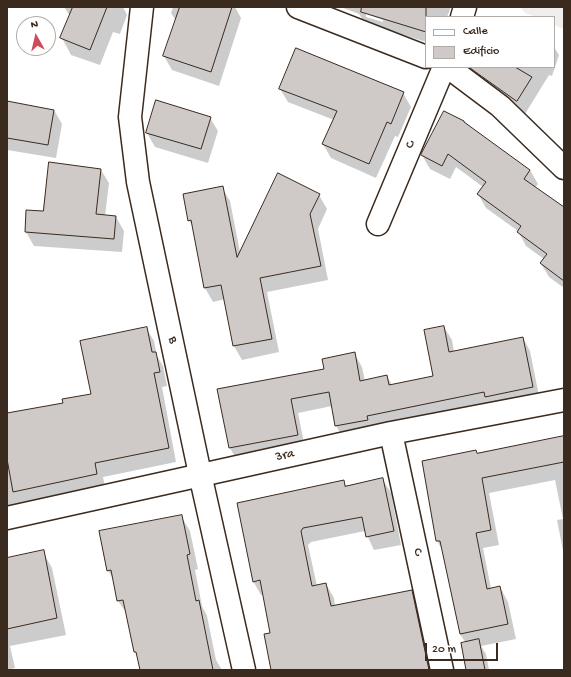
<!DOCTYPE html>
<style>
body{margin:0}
#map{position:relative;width:571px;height:677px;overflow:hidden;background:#fff;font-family:"Gochi Hand",sans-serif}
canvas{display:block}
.frame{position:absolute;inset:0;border:8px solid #3b2a1e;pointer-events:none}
.legend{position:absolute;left:425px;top:16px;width:130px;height:52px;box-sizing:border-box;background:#fff;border:1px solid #b1aaa5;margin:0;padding:5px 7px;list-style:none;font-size:12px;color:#3b2a1e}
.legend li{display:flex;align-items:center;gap:8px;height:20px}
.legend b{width:20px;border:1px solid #b1aaa5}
.north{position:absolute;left:16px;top:16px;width:40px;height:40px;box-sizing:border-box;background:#fff;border:1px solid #b1aaa5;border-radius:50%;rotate:352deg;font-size:11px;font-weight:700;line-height:16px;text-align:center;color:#3b2a1e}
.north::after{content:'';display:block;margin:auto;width:14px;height:18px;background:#d1495b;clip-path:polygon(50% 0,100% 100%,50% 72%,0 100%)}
.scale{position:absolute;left:425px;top:643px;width:73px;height:18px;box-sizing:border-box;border:2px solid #3b2a1e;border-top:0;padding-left:5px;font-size:12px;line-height:14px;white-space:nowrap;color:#3b2a1e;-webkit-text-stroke:3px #fff;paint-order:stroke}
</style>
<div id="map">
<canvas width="571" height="677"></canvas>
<div class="frame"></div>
<ul class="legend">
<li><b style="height:5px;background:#fff"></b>Calle</li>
<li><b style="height:11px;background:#cfcac7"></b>Edificio</li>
</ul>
<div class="north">N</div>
<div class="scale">20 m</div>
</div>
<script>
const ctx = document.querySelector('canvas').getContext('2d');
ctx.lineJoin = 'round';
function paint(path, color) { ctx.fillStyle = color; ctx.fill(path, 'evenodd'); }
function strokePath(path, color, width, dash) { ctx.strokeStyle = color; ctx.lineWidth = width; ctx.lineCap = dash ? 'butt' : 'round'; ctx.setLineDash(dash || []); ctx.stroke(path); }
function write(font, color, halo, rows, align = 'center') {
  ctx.font = font + ' "Gochi Hand",sans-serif'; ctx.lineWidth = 3; ctx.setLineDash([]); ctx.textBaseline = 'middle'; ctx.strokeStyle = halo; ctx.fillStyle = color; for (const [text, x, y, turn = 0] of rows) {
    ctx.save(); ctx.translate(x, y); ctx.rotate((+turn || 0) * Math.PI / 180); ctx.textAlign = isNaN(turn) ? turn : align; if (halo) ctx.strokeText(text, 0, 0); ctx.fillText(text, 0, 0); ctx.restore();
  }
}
const built = new Path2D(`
 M520,7H564V29L554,25V17H536L525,13Z`);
const shadow = new Path2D(`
 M64,7H123L127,15L120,34L113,32L100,65L71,55L62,38L70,16Z
 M173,7H235L241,18L219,86L172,70L164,56L176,21L171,13Z
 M341,7H451L447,17H426V42L386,29L385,32L366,25L359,14ZM366,14L383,20V22L366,17Z
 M554,47L559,55L552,76L549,75L525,114L490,90L482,76L487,67H554Z
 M280,89L403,93L411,107L398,137L395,136L376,178L331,158L323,144L334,120L288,102Z
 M7,102L54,110L62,124L56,158L7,150Z
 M210,118L218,131L208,163L155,147L147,133Z
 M465,125L530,170L538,184L535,188L564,209V288L549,277L541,264L544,259L526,246L518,231L486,208L478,194L483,187L456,167L450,179L430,169L422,155Z
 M101,170L109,183L105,216L116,217L124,231L122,252L34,246L26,232L27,211L44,212Z
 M222,188L230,201L240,252L319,195L327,209L318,229L328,280L267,292L279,352L242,360L234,346L225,299L213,302L205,288L194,229L189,220Z
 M444,327L452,340L454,352L523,338L530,351L540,401L344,439L336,426L332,406L298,413L305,448L238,462L230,448L218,390L325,369L354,353L362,367L365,381L387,376L392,385L434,377Z
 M146,328L154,341L157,356L163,366L167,386L162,387L176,462L103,477L105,487L7,508V414L64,403L92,394Z
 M564,437V556L557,520L563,519L555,480L489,493L499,545L483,548L491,589L500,587L508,602L516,639L481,646L486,654L489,670H467L466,643L460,634L443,551L437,541L477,454Z
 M383,480L391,493L401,545L374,550L365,531L311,542L308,545L317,586L326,584L334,598L335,606L411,591L419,605L433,670H276L264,594L261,595L253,581L343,481L346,486Z
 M181,516L190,531L198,569L195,570L202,606L207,616L216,660L222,670H140L128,615L118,601L115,583L108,570Z
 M43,552L52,568L66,635L10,646L15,668L7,670V559Z`);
const building = new Path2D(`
 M73,7H107L90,50L60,38Z
 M180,7H232L211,72L163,56Z
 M362,7H426V32L361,12Z
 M296,48L404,92L391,124L387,122L369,164L322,144L337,111L279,89Z
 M469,67H515L532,77L517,101Z
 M156,100L211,117L201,149L146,133Z
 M7,101L54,110L48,145L7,138Z
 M444,111L464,121V122L530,170L524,179L564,207V281L540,263L547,254L517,232L521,226L477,194L486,182L448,154L442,166L421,155Z
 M49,162L101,169L96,214L116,216L114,239L25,232L26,210L43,211Z
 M278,173L320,194L310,214L321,266L260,278L272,339L233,346L221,285L204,288L191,220L188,221L183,194L223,186L237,257Z
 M444,326L449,352L523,337L533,387L485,397L484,392L367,416L368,420L335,426L329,392L291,399L298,435L229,448L217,389L324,369L322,359L355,352L360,381L387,375L389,385L433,376L424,330Z
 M147,327L152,352H156L160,372L154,373L169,448L95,463L97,474L13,492L7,459V413L63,403L62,399L91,394L80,341Z
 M564,436V462L482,478L491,530L476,533L487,589L500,586L508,624L460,634L440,541H436L422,461L476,450L477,453Z
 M383,478L394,531L366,537L362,517L303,528L301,531L312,586L326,583L331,606L412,590L429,670H271L264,634L270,633L260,580L253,582L237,503L344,480L345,486Z
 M182,515L190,554L187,555L196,601L199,600L213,670H140L136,652H134L123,600L117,601L111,570L107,571L99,531Z
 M44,550L57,618L7,629V558Z
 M479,639L485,670H466L461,643Z`);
const minor = new Path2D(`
 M298,7L426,57
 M462,17L465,7
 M448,67L500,106L564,168
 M378,224L444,67
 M391,433L442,670
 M7,518L391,433L564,400`);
const tertiary = new Path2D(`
 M142,7L130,117L138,182L200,474L244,670`);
const streetNames = [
 ["C",411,145,-67],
 ["B",172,340,78],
 ["3ra",285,456,-12],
 ["C",417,552,78]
];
paint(built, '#f1efee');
paint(shadow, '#0003');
paint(building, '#cfcac7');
strokePath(building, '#3b2a1e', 1);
strokePath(minor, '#3b2a1e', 25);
strokePath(tertiary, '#3b2a1e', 25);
strokePath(minor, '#fff', 22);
strokePath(tertiary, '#fff', 22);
write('13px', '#3b2a1e', '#fff', streetNames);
</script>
